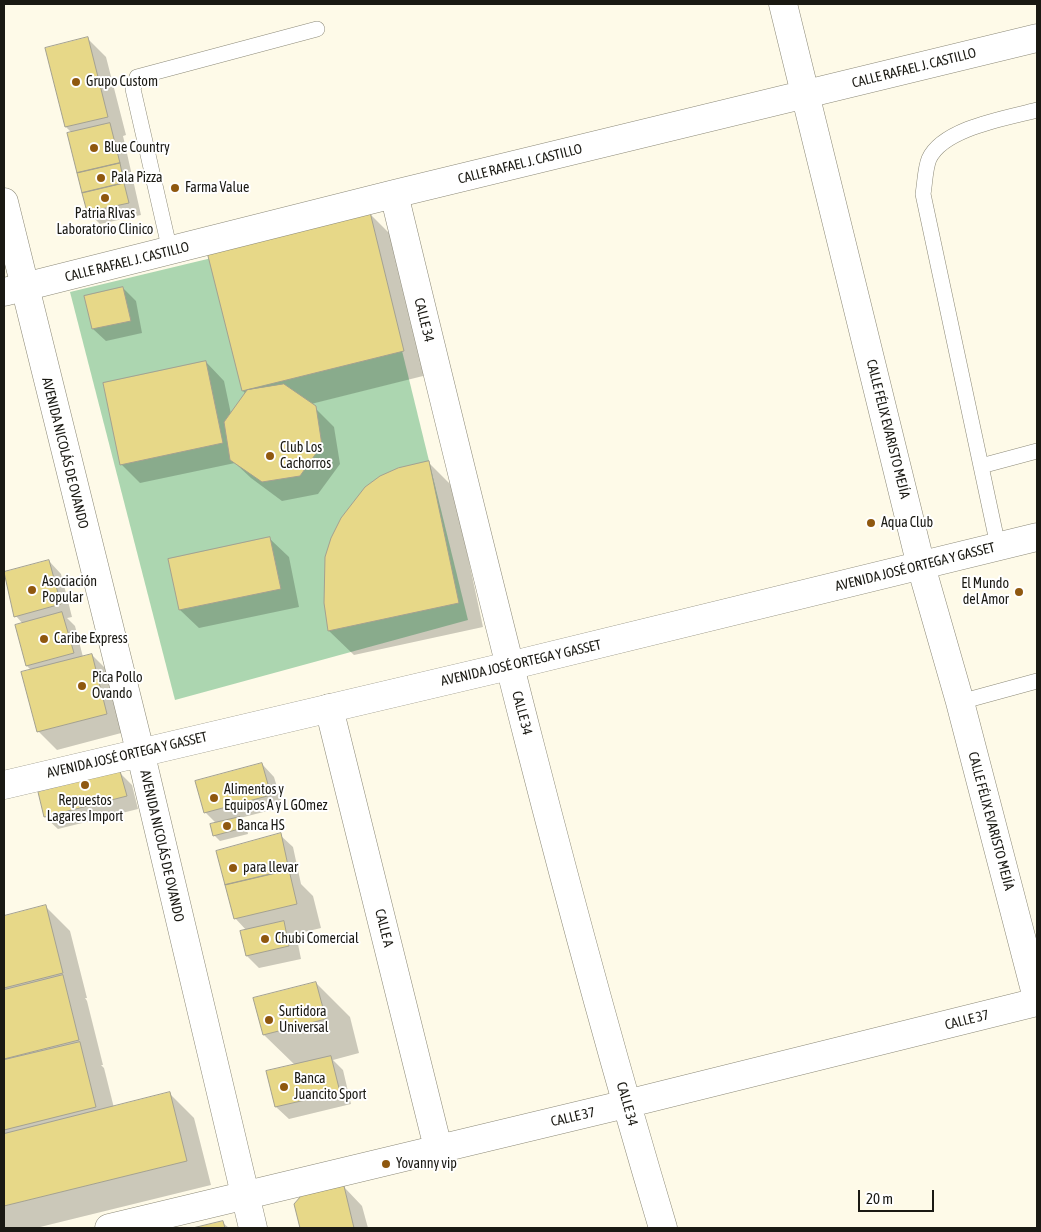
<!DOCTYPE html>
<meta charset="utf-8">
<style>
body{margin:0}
#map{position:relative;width:1041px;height:1232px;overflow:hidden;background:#fefae8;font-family:"Asap Condensed",sans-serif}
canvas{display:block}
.frame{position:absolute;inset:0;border:5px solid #1a1913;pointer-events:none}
.scale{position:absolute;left:858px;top:1190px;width:76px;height:22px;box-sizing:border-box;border:2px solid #1a1913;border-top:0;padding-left:6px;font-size:15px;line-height:18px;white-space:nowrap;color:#1a1913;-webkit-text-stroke:4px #fff;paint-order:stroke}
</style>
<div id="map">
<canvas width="1041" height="1232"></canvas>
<div class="frame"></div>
<div class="scale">20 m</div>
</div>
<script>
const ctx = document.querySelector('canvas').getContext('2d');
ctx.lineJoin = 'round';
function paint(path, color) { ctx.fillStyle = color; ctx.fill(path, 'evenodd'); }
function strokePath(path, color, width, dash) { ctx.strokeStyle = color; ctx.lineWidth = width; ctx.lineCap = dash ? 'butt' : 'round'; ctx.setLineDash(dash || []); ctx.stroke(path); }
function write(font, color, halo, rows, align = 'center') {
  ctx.font = font + ' "Asap Condensed",sans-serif'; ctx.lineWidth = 4; ctx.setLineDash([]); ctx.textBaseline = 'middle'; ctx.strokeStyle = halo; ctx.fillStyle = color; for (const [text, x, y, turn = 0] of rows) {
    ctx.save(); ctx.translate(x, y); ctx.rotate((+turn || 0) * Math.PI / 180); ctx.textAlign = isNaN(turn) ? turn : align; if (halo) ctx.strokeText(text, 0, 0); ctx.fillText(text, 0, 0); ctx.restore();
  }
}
const green = new Path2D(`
 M370,220L468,620L175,700L70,292Z`);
const shadow = new Path2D(`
 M88,39L106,57L126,135L123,136L141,215L100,224L88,212L72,133L66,127L46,49Z
 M369,213L394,238L427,375L311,404L334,427L340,464L318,494L282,501L251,478L235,463L140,483L121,464L206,362L224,381L231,414L246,394L243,391Z
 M123,288L136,301L142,333L106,341L93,329Z
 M428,462L453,487L483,627L354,655L329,631Z
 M270,539L289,557L299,607L199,628L180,610Z
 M49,561L61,574L72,617L67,618L75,626L83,657L92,655L111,674L125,732L57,750L38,731L32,671L27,666L16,626L23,624L16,616Z
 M262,764L274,777L283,807L240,818L246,824L248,834L220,841L214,835L217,824L205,812Z
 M120,773L132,785L138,809L58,829L45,817Z
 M280,835L293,847L301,884L313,896L321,928L296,934L301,959L259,968L247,956V931L235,918Z
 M46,907L70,931L87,998H85L87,1001L103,1065H101L104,1068L114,1108L170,1094L194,1118L211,1185L36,1228H4V917Z
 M316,983L350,1017L359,1053L333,1060L343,1070L351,1104L289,1119L276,1107L295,1065L264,1035Z
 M344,1187L362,1206L368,1228H301L296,1204Z
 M223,1223L229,1228H199Z`);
const building = new Path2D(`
 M88,37L108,117L65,127L45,48Z
 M110,123L120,163L77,173L67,133Z
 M120,163L124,183L82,193L77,173Z
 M124,183L129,203L87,212L82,193Z
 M370,212L404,351L242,391L207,252Z
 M123,287L131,321L92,329L84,296Z
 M206,361L223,443L120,465L103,383Z
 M284,384L316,406L322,445L300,476L262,482L230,460L224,422L247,390Z
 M429,461L459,603L328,631L324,603L325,557L331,538L341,518L365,487L380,476L398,468Z
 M270,537L281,589L179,610L168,559Z
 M49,560L61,604L14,617L4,572Z
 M62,612L74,653L26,666L15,625Z
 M92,654L107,714L37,732L21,672Z
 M262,763L271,795L204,813L195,781Z
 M120,771L127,796L44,817L38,792Z
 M240,817L243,828L213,836L210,824Z
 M281,833L289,870L225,885L216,851Z
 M289,870L297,904L234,919L225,885Z
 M46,905L63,973L4,988V916Z
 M284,921L289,946L246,956L240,931Z
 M63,975L79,1040L4,1059V990Z
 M316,982L326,1019L263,1035L253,998Z
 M80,1042L96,1107L4,1130V1060Z
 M331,1056L340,1092L275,1107L266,1071Z
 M170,1092L187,1161L4,1206V1134Z
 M344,1186L354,1228H300L294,1204L301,1196Z
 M223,1221L225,1228H193Z`);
const lane = new Path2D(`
 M170,251L133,89L137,77L317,29
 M981,466L1037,451
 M998,546L923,194C925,183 925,169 929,159C943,128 1007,118 1037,110
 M960,702L1037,681`);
const street = new Path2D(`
 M783,4L921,566L960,702L1037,998
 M394,194C478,540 561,887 663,1228
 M4,292L394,194L1037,38
 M329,708L438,1148
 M109,1228L626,1104L1037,1002`);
const secondary = new Path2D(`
 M4,202L140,751L253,1228
 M4,785L509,666L1037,537`);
const markers = [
 [76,82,5,"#8f580f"],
 [94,148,5,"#8f580f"],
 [101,178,5,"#8f580f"],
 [175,188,5,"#8f580f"],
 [105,198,5,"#8f580f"],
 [270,456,5,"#8f580f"],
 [871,523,5,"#8f580f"],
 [32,590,5,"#8f580f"],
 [1019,592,5,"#8f580f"],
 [44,639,5,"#8f580f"],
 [82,686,5,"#8f580f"],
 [85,785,5,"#8f580f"],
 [214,798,5,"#8f580f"],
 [227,826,5,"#8f580f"],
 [233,868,5,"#8f580f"],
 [265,939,5,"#8f580f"],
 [269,1020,5,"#8f580f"],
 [284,1087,5,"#8f580f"],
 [386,1164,5,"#8f580f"]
];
const streetNames = [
 ["CALLE RAFAEL J. CASTILLO",914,68,-14],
 ["CALLE RAFAEL J. CASTILLO",520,164,-14],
 ["CALLE RAFAEL J. CASTILLO",127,262,-14],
 ["CALLE 34",424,320,76],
 ["CALLE FÉLIX EVARISTO MEJÍA",888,429,76],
 ["AVENIDA NICOLÁS DE OVANDO",65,453,76],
 ["AVENIDA JOSÉ ORTEGA Y GASSET",915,567,-14],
 ["AVENIDA JOSÉ ORTEGA Y GASSET",521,663,-13],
 ["CALLE 34",522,713,75],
 ["AVENIDA JOSÉ ORTEGA Y GASSET",127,755,-13],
 ["CALLE FÉLIX EVARISTO MEJÍA",991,821,75],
 ["AVENIDA NICOLÁS DE OVANDO",162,846,77],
 ["CALLE A",384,928,76],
 ["CALLE 37",967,1020,-14],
 ["CALLE 34",627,1104,74],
 ["CALLE 37",573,1117,-13]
];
const poiNames = [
 ["Grupo Custom",86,82],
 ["Blue Country",104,148],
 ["Pala Pizza",111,178],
 ["Farma Value",185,188],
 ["Patria RIvas",105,214,"center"],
 ["Laboratorio Clinico",105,230,"center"],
 ["Club Los",280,448],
 ["Cachorros",280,464],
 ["Aqua Club",881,523],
 ["Asociación",42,582],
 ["Popular",42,598],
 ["El Mundo",1009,584,"right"],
 ["del Amor",1009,600,"right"],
 ["Caribe Express",54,639],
 ["Pica Pollo",92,678],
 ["Ovando",92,694],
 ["Alimentos y",224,790],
 ["Equipos A y L GOmez",224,806],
 ["Repuestos",85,801,"center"],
 ["Lagares Import",85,817,"center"],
 ["Banca HS",237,826],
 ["para llevar",243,868],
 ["Chubi Comercial",275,939],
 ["Surtidora",279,1012],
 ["Universal",279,1028],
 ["Banca",294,1079],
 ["Juancito Sport",294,1095],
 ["Yovanny vip",396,1164]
];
paint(green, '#acd6b0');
paint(shadow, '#0003');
paint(building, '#e7d888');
strokePath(building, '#a4a190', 1);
strokePath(lane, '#8d8a79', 16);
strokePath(street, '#8d8a79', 29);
strokePath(secondary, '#8d8a79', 29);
strokePath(lane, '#fff', 15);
strokePath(street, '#fff', 28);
strokePath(secondary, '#fff', 28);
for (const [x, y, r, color] of markers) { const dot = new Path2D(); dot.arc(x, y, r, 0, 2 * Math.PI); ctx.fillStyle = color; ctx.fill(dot); strokePath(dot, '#fff', 2); }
write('14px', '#1a1913', '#fff', streetNames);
write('14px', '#1a1913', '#fff', poiNames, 'left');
</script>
